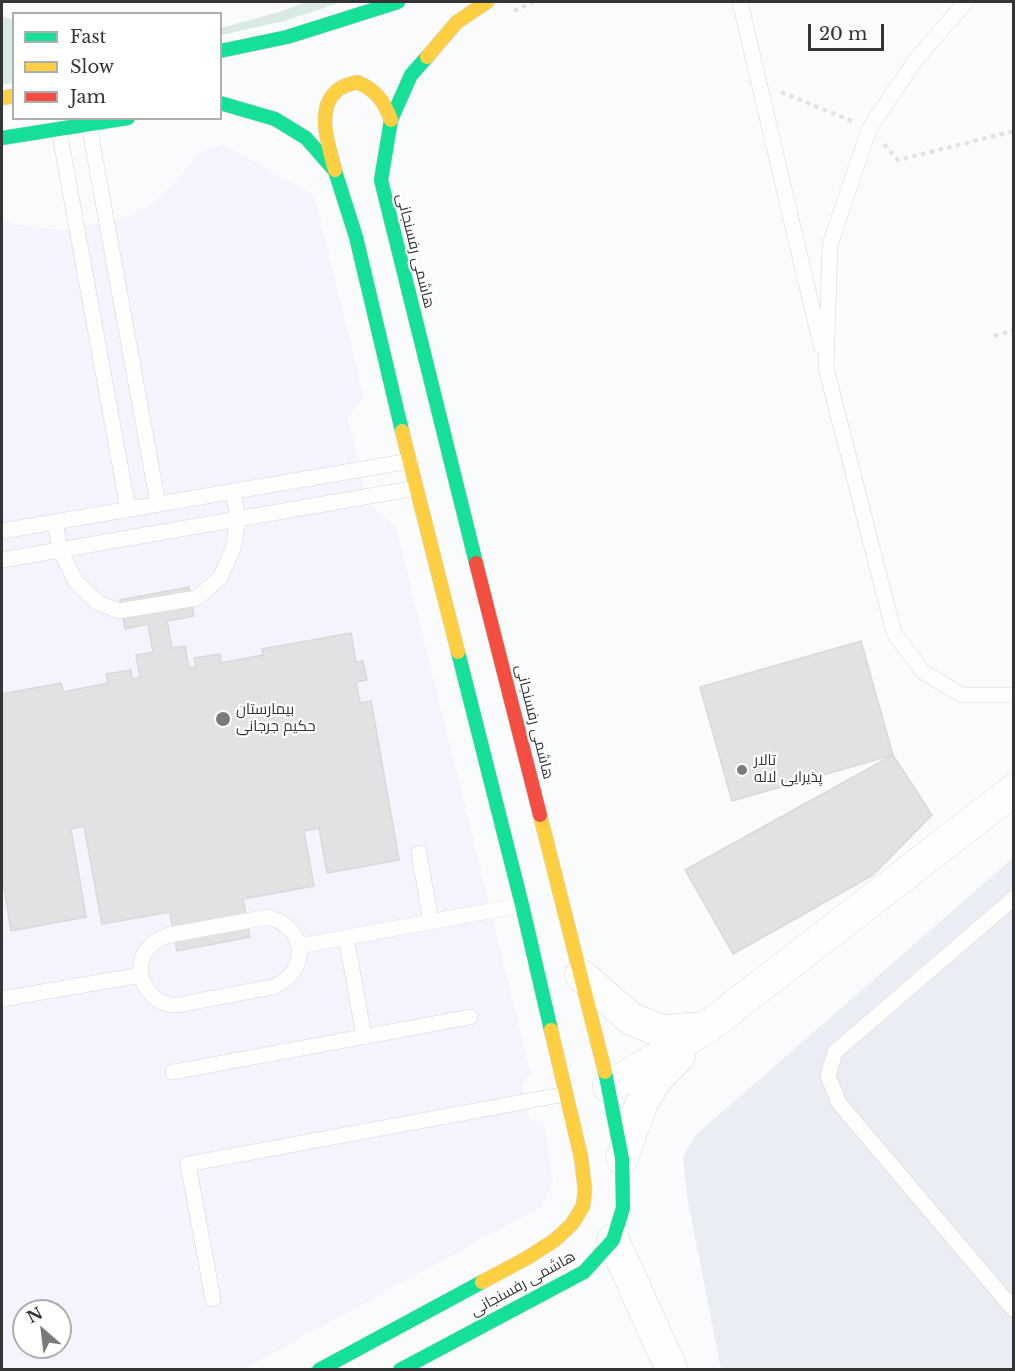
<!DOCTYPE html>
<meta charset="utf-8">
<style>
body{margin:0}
#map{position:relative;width:1015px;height:1371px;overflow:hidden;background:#f9fbfd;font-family:"Libre Baskerville",serif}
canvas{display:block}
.frame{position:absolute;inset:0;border:3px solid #343436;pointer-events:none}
.legend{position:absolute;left:12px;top:12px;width:210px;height:108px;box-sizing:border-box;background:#fff;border:2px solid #aeaeaf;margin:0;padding:8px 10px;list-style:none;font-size:18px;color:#343436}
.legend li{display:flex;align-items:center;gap:12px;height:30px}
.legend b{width:30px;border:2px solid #aeaeaf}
.north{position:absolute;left:12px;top:1299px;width:60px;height:60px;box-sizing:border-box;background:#fff;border:2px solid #aeaeaf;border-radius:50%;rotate:332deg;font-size:16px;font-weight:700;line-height:24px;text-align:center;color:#343436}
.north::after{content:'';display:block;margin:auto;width:21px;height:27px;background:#797a7c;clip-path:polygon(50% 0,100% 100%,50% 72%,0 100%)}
.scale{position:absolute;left:808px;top:24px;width:76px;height:27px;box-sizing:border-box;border:3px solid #343436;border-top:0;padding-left:8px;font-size:18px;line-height:21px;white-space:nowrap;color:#343436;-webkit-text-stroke:4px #fff;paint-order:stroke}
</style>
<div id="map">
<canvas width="1015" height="1371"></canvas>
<div class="frame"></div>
<ul class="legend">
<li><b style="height:8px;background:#16e098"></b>Fast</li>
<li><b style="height:8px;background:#ffcf43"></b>Slow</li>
<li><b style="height:8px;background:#f24e42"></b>Jam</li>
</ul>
<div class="north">N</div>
<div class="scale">20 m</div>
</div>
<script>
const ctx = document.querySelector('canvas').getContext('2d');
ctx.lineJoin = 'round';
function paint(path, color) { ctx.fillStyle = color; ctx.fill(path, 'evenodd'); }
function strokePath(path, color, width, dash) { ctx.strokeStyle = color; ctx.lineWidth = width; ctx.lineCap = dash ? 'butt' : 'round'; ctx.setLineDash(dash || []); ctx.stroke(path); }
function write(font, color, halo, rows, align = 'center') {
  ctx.font = font + ' "Libre Baskerville",Cairo,serif'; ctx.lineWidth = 4.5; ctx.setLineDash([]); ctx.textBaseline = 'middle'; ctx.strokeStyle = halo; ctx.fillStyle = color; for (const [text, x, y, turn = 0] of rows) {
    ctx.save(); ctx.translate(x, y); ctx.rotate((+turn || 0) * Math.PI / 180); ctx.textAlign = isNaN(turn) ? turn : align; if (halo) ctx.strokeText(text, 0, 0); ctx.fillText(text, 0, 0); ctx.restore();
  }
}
const built = new Path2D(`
 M1013,858V1369H721L687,1196L683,1156L697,1134Z`);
const medical = new Path2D(`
 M223,145L314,195L364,397L348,417L367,503L396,527L531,1074L522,1084L529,1118L544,1125L553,1181L542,1206L243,1369H2V219L14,224L61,230L121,219L155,203L177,180L201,151ZM24,1311H60V1347H24Z`);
const green = new Path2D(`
 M306,2H342L284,21L221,35V28L279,12Z
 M2,16L14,20L13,83L2,85Z`);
const building = new Path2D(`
 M189,587L194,616L167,621L172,648L185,646L189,668L196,667L194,658L220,654L221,663L263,655L262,649L351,633L356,662L363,661L367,680L356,682L360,703L371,701L399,860L327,873L319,828L304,831L314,886L243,899L250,937L177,951L170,912L102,924L84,826L71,829L86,917L11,931L2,875V694L61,683L63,692L108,683L106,674L131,670L132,679L140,677L136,655L153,652L148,624L125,629L120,600Z
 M861,641L893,755L732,801L700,687Z
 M893,755L932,815L873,875L733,954L685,870Z`);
const path = new Path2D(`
 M514,11L533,2
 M781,92L852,121
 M884,144L898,160L1014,131
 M994,336L1014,330`);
const lane = new Path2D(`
 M740,2L821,346
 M966,2L917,58L869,129L830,245L826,368L894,633L923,672L962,695H1014
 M89,125L158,504
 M59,130L128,509
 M55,522L60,550L76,582L98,603L119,611L197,598L220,578L233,549L238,519L233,491
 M2,531L410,461
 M2,560L416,488
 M419,853L431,922
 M1014,898L835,1052L828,1076L839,1103L1014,1310
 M268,917C308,928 310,971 273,987C249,991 226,996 203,1000C193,1002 181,1006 171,1005C152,1002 138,983 141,964C143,949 155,940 169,935Z
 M346,937L364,1036
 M299,946L522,905
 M2,999L141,975
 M173,1072L470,1017
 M213,1299L188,1164L566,1094`);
const street = new Path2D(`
 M581,975L631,1019L662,1031L702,1028
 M609,1087L706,1028L1014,790
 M622,1158L641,1105L654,1082L679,1056
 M613,1240L672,1370`);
const fast = new Path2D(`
 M220,51L287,37L398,2
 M427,57L411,75L391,120L381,180L476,563
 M220,103L275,119L306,138L335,171L356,237L402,431
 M2,138L128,118
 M458,652L522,905L551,1030
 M319,1370L482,1282
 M400,1370L584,1272L613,1240L623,1208L622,1158L605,1072`);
const slow = new Path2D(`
 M427,57L457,22L487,2
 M2,98L14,96
 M335,170C329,147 314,107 339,89C344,85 351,84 357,82C376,90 384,101 391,120
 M402,431L458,652
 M540,815L605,1072
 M482,1282L527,1258L555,1240L572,1224L583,1206L585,1190L581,1157L551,1030`);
const jam = new Path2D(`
 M476,563L540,815`);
const markers = [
 [223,719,8,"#797a7c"],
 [742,770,6,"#797a7c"]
];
const streetNames = [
 ["هاشمی رفسنجانی",415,251,76],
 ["هاشمی رفسنجانی",534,722,76],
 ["هاشمی رفسنجانی",523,1284,-29]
];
const poiNames = [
 ["بیمارستان",236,710],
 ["حکیم جرجانی",236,727],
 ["تالار",754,761],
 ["پذیرایی لاله",754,778]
];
paint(built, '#eaedf4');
paint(medical, '#f5f3fe');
paint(green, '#d8eae1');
paint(building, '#e1e2e4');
strokePath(building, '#d9d9db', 1.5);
strokePath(lane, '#d4d6d7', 16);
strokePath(street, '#d4d6d7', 33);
strokePath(fast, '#d4d6d7', 15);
strokePath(slow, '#d4d6d7', 15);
strokePath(jam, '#d4d6d7', 15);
strokePath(path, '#e2e2e3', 4, [4.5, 4.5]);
strokePath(lane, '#fefeff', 15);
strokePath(street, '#fefeff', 32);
strokePath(fast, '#16e098', 14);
strokePath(slow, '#ffcf43', 14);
strokePath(jam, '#f24e42', 14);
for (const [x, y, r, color] of markers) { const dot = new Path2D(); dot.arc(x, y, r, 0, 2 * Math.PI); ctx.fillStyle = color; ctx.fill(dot); strokePath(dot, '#fff', 2); }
write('15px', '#343436', '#fff', streetNames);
write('15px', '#343436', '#fff', poiNames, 'left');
</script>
